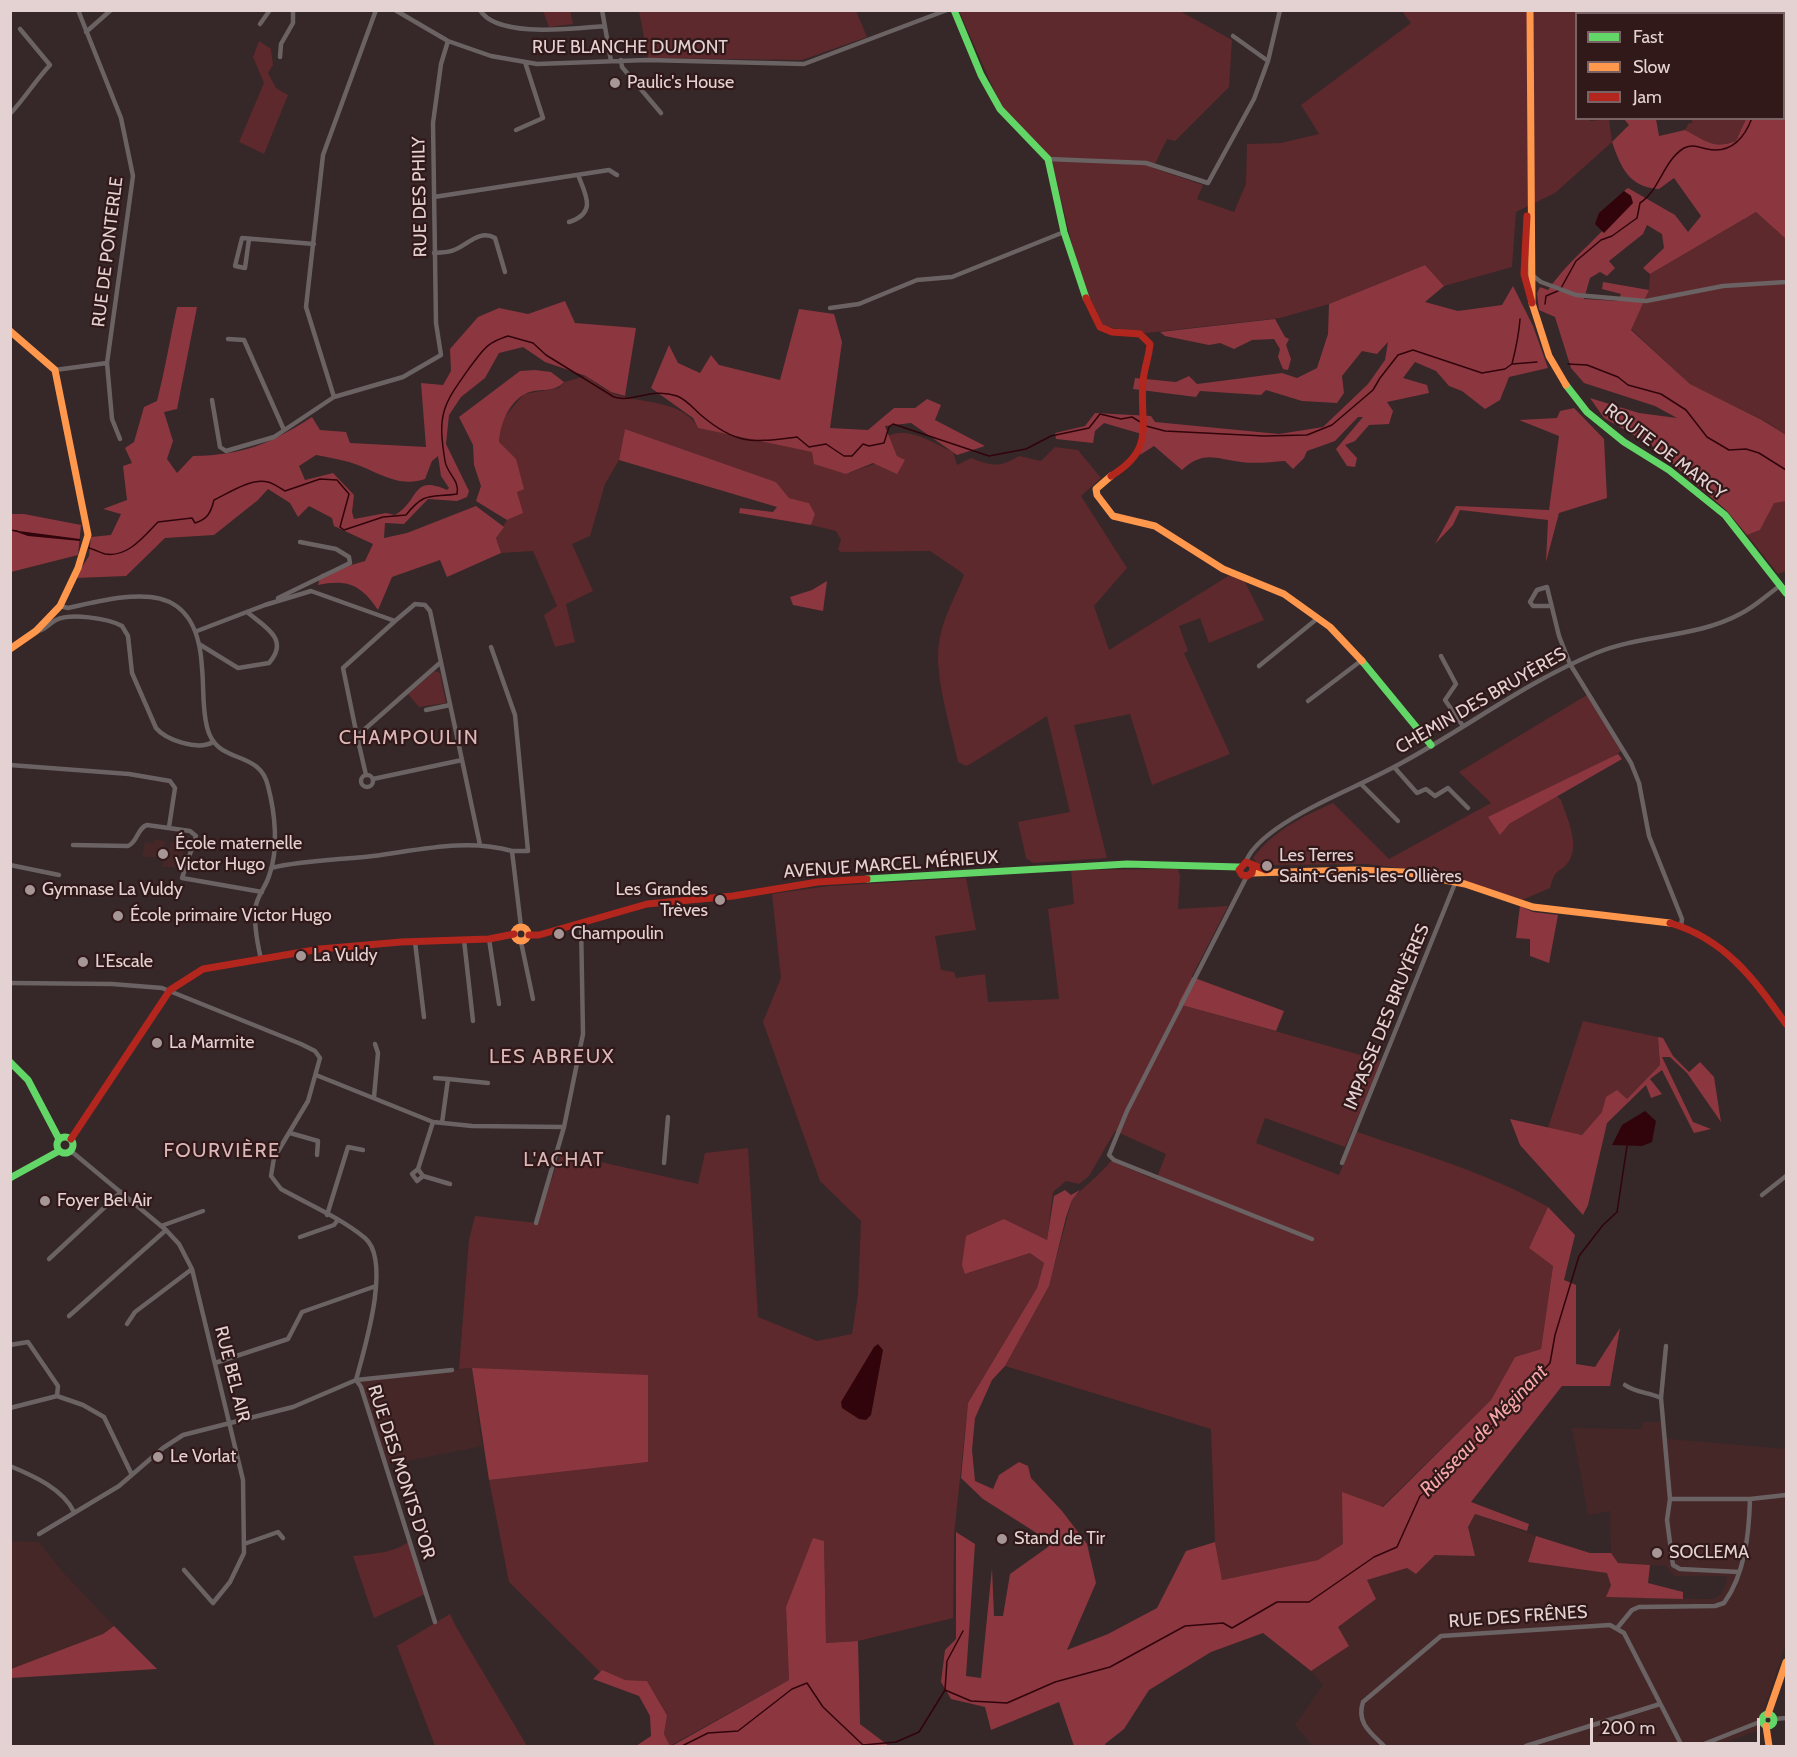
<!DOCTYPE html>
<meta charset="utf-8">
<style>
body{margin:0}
#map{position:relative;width:1797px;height:1757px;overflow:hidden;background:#362728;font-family:Cabin,sans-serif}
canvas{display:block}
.frame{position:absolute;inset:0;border:12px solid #e4d2d2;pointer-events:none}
.legend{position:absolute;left:1575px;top:12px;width:210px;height:108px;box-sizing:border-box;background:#311819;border:2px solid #796263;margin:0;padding:8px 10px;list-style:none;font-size:18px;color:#e4d2d2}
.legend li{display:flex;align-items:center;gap:12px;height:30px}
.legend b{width:30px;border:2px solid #796263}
.scale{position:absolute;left:1590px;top:1718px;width:170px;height:27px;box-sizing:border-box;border:3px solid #e4d2d2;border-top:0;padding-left:8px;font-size:18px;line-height:21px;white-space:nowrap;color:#e4d2d2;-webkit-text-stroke:4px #311819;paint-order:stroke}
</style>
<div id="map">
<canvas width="1797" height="1757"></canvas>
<div class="frame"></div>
<ul class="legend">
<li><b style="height:8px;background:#63d668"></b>Fast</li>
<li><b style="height:8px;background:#ff974d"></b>Slow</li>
<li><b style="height:8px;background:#b3261e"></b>Jam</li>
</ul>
<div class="scale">200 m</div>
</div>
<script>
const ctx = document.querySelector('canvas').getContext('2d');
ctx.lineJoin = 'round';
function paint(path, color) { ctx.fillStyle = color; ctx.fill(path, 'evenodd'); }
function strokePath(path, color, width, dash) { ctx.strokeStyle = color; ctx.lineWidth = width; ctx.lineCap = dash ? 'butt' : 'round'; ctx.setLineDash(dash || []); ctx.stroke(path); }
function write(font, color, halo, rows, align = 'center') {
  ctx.font = font + ' Cabin,sans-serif'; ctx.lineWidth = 4.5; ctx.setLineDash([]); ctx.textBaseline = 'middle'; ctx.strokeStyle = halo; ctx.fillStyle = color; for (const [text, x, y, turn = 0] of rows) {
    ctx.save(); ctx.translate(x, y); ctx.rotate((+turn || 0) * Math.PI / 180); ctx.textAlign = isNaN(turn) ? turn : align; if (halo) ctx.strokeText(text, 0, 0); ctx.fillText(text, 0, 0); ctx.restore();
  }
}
const built = new Path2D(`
 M154,839L165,841L164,852L168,853L170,842L175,843L176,839L186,841L179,867H162L164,857H142L145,842L153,843Z
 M472,1368L482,1446L386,1465L356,1380Z
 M1643,1422H1663L1665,1434L1669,1439L1786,1449V1643L1757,1731L1715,1746H1313L1295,1725L1323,1685L1311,1671L1349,1646L1338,1627L1376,1599L1367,1580L1407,1568L1416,1574L1435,1555H1474L1467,1527L1475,1514L1536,1536L1528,1562L1607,1573L1611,1585L1606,1597L1714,1599L1722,1593L1727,1581L1725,1576H1674L1666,1566L1618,1563L1611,1553L1610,1511L1588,1515L1572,1428L1642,1429Z
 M11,1541L39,1542L63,1572L114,1626L103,1634L11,1669Z`);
const green = new Path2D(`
 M543,11H570L573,24L549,27Z
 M639,11H856L867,37L802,60L648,58Z
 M959,11H1180L1232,40L1229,87L1175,141L1167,139L1153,168L1203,185L1197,199L1234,212L1246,184L1247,144L1281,143L1319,134L1301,105L1411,23L1402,11H1638V14H1576V118L1589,119L1590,121L1609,119L1612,142L1555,193L1516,212L1512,267L1444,286L1425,265L1329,304L1280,318L1146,333L1101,326L1082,286L1051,158L1001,106Z
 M1703,11H1786V25L1784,27V14L1702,13Z
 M259,41L271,49L273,65L268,73L276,88L288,95L264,154L239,142L264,83L253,57Z
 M1691,119H1746L1736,141C1713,150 1705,140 1685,130L1689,123H1693Z
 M1756,212L1786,239V435L1765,421L1690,384L1631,329L1649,290L1650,274Z
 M586,376C594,381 601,388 610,392C637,405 681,397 698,428L813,452L846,474L897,456L889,436C907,425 935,444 953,452L957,465L971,458C991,466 1000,468 1019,456L1041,461L1055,447L1078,450L1101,478L1081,496L1127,568L1094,606L1109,650L1230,575L1245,582L1264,620L1209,643L1200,618L1179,626L1188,651L1184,653L1230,754L1152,785L1130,714L1074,725L1107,858L1033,863L1026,858L1018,822L1070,812L1047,716L972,763L966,766L958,762C951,727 932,672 940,637C944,616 956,595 964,575L961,572L930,551L841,552L838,549L841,540L836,531L811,525L815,514L809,503L789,498L776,482L625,429L619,460L605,484L590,536L572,544L593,591L566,604L575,642L555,647L544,615L557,606L533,551L501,553L496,538L507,520L522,513L517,491L516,459L498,442L501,421L524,394L559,388L564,382Z
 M1786,501V571L1778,574L1747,535L1760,530L1774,502Z
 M435,671L440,673L446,703L419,707L408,694Z
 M1587,695L1623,750L1509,824L1557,796L1561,800C1567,818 1580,844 1569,861C1560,875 1556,865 1550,888L1522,900L1425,871L1367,864L1272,865L1257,863L1253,858C1274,830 1302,817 1333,803L1389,859L1491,803L1459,772Z
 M1178,869L1180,876L1178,909L1228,906L1178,1004L1382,1061L1345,1147L1265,1118L1256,1143L1339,1175L1357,1132C1422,1154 1488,1173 1548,1207L1529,1248L1553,1266L1541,1349L1515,1357L1491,1400L1344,1544L1318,1560L1222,1580L1215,1542L1211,1429L1005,1366L1048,1288L1072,1200C1084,1186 1099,1176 1111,1161L1156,1180L1166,1154L1115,1131L1089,1176L1079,1184L1066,1181L1053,1192L1047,1240L1004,1219L966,1274L1030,1253L1044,1263L1037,1288L968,1403L954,1535L953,1618L858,1641L826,1643L824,1541L786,1607L789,1680L670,1746L664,1734L667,1714L647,1681L625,1680L600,1672L509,1582L489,1480L648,1462L472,1368L459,1369L469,1240L475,1216L536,1223L561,1153L698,1184L705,1153L748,1148L758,1317L817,1341L852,1334L858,1294L861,1221L820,1181L763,1022L781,978L772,894L829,886L966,878L976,930L935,936L941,970L954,972L956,978L985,974L988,1002L1059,999L1048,909L1074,904L1071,870Z
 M1583,1021L1658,1037L1660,1065L1627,1099L1602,1112L1582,1135L1548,1128Z
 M410,1540L427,1597L423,1595L374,1618L353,1556C370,1554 398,1553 410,1540Z
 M450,1614L455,1625L527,1746H435L397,1646Z`);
const forest = new Path2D(`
 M1786,25V239L1756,212L1650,274L1643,268L1664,248L1662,234L1647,225L1643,234L1609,261L1615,268L1607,276L1600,272L1590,278L1584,299L1618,301L1621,294L1602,289L1603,282L1649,290L1631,330L1690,384L1762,420L1786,435V501L1774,503L1760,530L1747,535L1726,510L1651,445L1604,418L1590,398L1639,413L1677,418L1655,406L1584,383L1571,368L1555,317L1539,310L1537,293L1540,287L1548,290C1574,253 1606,234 1631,196L1624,191L1628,188L1675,215L1688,232L1701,216L1674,178L1659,189C1629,187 1621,168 1612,142L1629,125L1624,119H1656L1659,136L1685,130C1705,140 1713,150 1736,141L1746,119L1784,118V27Z
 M1425,265L1444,286L1425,302L1458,311L1502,305L1513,286L1533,326L1548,368L1509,377L1500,400L1485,409L1462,391L1449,386L1436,371L1415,362L1403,378L1427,385L1429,393L1387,402L1393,411L1389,424L1369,425L1355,441L1345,445L1357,458L1355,467L1347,466L1336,449L1363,417H1358L1335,441L1307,451L1304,458L1293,469L1285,461C1271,462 1255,464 1241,462C1215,459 1204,450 1182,470L1154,446L1140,455L1145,435L1104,423L1095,431L1093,443L1056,439L1055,433L1085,426L1095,413L1151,416L1155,422L1279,434L1323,427L1368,384L1385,360L1388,342L1377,354L1362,351L1342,376L1344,393L1337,403L1302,401L1266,390L1261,395L1200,391L1196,397L1133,389L1135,378L1176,382L1189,376L1197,384L1282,373L1297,378L1317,368L1328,334L1329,304Z
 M565,301L575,323L636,328L625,396L611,392L586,376L545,362L523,347L499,353L485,378L461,397L449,415L446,444L469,491L467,497L457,501L428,499L404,524L385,523L384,538L407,533L476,506L504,527L496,538L501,553L447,577L440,560L392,577L378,610C361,585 348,579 318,585L321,574L365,561L373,544L334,526L332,518L309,506L298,517L290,503L268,489L258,500L214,535L165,538L126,576L75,578L89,556L91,537L111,535L121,514L103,509L127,500L123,466L132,463L125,448L134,442L144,407L157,401C165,370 170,339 177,307H197L177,409L164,412L173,441L167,459L177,473L193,456C244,455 270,444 312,417L320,430L346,432L350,443L426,447L421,383L443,385L451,371L450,349L478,317L499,308L528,314ZM316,455C327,457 338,459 349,462C374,469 397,489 425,479L432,461L438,456L441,476L449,488L447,490C411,474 420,501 395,515L386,513L354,519L352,512L354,495L333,473L305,480L299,466Z
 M799,309L834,314L842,342L830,428L868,430L894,408H915L927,399L941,405L935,420L985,446L957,455L911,423L885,426L897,456L905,460L897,474L873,463L846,474L814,464L812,452L698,428L693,418L651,388L669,345L678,363L700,373L711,355L719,365L780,380Z
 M1275,319L1285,337L1289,339L1286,345L1291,359L1288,370L1283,369L1278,357L1280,349L1274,339L1252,340L1234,349L1220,343L1209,345L1165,336L1160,332Z
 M535,370L551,372L564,382C553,394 538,387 525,394C508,403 500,425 499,442L516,459L524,489L517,492L523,513L507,520L476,501L481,486L474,465L473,445L459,417L520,371Z
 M1574,408L1604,439L1607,498L1559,513L1546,562L1548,520L1460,510L1453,525L1435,544L1456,506L1549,510L1559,436L1519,420L1557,418L1560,411Z
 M625,429L776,482L789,498L809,503L815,514L811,525L739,513L740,508L773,512L777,507L619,460Z
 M11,514H24L81,525L78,555L11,572Z
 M827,581L823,611L793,605L790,597L812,590Z
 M1618,754L1622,759L1509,824L1500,835L1488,817Z
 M1520,906L1533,912L1558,915L1549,963L1530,956V939L1516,938Z
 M1192,977L1284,1011L1276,1031L1178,1004Z
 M1658,1037L1663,1038L1673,1056L1689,1072L1700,1062L1714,1077L1721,1122L1687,1073L1670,1057H1662L1693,1122L1711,1129L1694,1133L1662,1070L1650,1079L1662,1094L1651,1098L1646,1085L1607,1123L1588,1205L1583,1215L1520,1145L1510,1119L1582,1135L1602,1112L1606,1097L1617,1090L1627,1099L1660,1065Z
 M1065,1190L1071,1195L1080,1190L1072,1200L1066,1217L1049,1286L1005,1366L992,1380L975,1418L972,1450L975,1481L993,1489L999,1475L1019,1462L1028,1466L1031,1478L1062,1511L1087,1544L1096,1583L1067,1650L1108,1634L1157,1608L1186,1551L1215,1542L1222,1580L1318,1560L1343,1544L1342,1492L1383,1507L1491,1400L1515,1357L1541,1349L1553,1266L1529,1248L1548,1207L1575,1235L1564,1280L1576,1285V1364L1595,1367L1620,1328L1610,1386H1562L1471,1502L1529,1524L1527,1531L1475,1514L1468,1527L1475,1556L1435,1555L1416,1574L1407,1568L1367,1580L1376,1599L1338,1627L1349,1646L1311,1671L1263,1633L1211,1652L1149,1690L1124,1729L1105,1744L1106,1746H1074L1059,1702L991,1730L985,1707L951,1699L941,1682L945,1650L956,1639V1532L975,1544L966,1676L981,1678L992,1568L994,1616H1003L1010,1574L1048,1547L1035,1532L983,1499L961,1478L968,1403L1037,1288L1044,1263L1030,1253L965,1274L962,1265L966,1236L1004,1219L1047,1240L1054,1196Z
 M472,1368L648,1375V1462L489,1480Z
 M1536,1536L1590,1553H1611L1618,1563L1650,1565L1648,1583L1683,1592V1599L1606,1597L1611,1585L1607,1573L1528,1562Z
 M813,1538L824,1541L826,1643L858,1641L860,1724L889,1746H672L789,1680L786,1607Z
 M114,1626L157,1669L11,1678V1669L103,1634Z
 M602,1670L625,1680L647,1681L667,1715L664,1734L670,1746H636L651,1736L650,1716L639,1696L593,1679Z`);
const water = new Path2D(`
 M1624,191L1631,196L1633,203L1604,233L1595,224L1599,213Z
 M11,530L80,539V541L28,536Z
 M1645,1111L1656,1121L1652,1142L1642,1146L1612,1145L1622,1125Z
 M878,1344L883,1350L871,1415L866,1420L859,1419L842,1408L841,1402L874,1347Z`);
const stream = new Path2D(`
 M1784,67L1786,56
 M1545,304L1546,296L1560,290L1576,261L1601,240L1612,236L1637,218L1640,203C1660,190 1663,161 1684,148C1693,144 1698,147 1707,149C1731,154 1744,139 1752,118
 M1512,364C1516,348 1519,335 1520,319
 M1568,364L1587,365L1618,377L1628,385L1661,394L1686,410L1707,437L1729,450L1746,449L1759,453L1786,470
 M1146,426L1165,431L1264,436L1307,435L1332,425L1373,390L1380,378L1398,355L1413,350L1482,373L1505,369L1512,364L1537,362
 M10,530L17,531
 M86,547C93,549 99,552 105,554C128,558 145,535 158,522L192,518L195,523C208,519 211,512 214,500C229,493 250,478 268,482C273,483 280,488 285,491L320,479L337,480L349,494L340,527L344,530L383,517L406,515C425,491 430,498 457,494C460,480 447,474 445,461C437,413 443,405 470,367C484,349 486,343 508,336L533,343L546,355L614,397C633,403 651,387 677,396C686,399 695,410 702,416C738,446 753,442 797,437L809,447L826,444L844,456H852L863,444L869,446L884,443L889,427L893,424L989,456L1026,449L1051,436L1089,428L1100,414L1121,419L1132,417L1142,423
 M945,1690L947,1661L963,1631
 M682,1746L708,1733L738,1731L792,1689L807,1683L823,1707L863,1745L896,1742L919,1732L945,1690L971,1701L1007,1703L1055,1682L1110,1667L1185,1626L1223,1623L1232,1628L1277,1602H1309L1374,1557L1397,1547L1420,1496L1440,1482L1550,1363L1555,1335L1579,1256L1603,1225L1617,1212L1627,1146`);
const street = new Path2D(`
 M78,10L121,118L133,176L107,363L112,419L120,439
 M395,10L448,41L491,56L537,64L647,60L804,64L947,10
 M480,10C497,39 576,28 605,26
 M602,10L611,61
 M1697,14L1698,10
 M260,24L270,10
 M86,32L111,10
 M1233,36L1268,61
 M280,57L281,44L293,23V10
 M621,60L622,67L661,113
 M10,114C25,98 35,81 50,65L20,29
 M516,130L543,118L525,62
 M1048,159L1146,163L1208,183L1254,99L1268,61L1280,10
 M434,197L609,170L617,175
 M569,222C597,213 586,195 578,175
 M249,239L245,268L235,266L242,238L314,244
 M434,253C441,252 448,253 454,250C468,245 479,229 495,238L505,272
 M1527,257L1529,281
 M1532,275L1541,282L1576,295L1646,301L1723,286L1786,282
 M830,308L859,304L917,280L952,277L1064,232
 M228,339L244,340L284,430
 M55,370L107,363
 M334,397L306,307L323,155L376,10
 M212,400L220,447L226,451L274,437L334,397L403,377L441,355L436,323L433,123L441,64L448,41
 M278,598L350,563L349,557L336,549L300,542
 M60,606L68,608C135,593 197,577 202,668C204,688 202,707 207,727C216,766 259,748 268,786C275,813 279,849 269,876C266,886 258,895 256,905C253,922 257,942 261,959
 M1549,606H1533L1530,602L1537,590L1547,587L1559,636L1570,664L1631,763L1639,783L1649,836L1682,919L1681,926
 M36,631C45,631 48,624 56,620C70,613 108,618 122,626L128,636L132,673L156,728C166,740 198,751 213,742
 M197,631L265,605L311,591L395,621L415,604L425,605L430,611L462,760L373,779
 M199,644L238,668L269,663C290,639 265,627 247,612
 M491,647L515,715L528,851H512
 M1441,656L1456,684L1445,700L1463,726
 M1259,666L1318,618
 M1308,701L1362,660
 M426,710L450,705
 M357,736L343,668L395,621
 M462,760L480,845
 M10,765L129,774L170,781L175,788L169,827
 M1394,767L1417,793L1426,789L1435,796L1448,788L1468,808
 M361 781a6 6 0 1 1 12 0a6 6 0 1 1-12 0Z
 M366,775L357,736L441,662
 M1361,784L1398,821
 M73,845L128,846C138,842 137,828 147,825L190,831L196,836L182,878L262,892
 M1246,862C1250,849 1265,837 1276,829C1316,801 1363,785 1405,761C1469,726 1528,681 1596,653C1642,634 1696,638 1740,614C1755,607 1768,594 1781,585
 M10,865L59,875
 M271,868C305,860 339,860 373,856C419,850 467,838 512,851L521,927
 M1247,876L1127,1111L1109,1155L1114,1160L1312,1239
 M489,939L499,1004
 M464,940L473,1021
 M415,942L424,1017
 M521,942L533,999
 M10,983L112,984L162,988L301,1044L315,1051L320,1058L308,1101L274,1158L271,1176L281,1189C308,1204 341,1218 365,1238C392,1261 364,1350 356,1380L361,1387L435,1622
 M316,1075L433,1122L472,1126L564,1127L583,1034L581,923
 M435,1078L448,1079
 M374,1097L378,1053L375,1044
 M433,1122L418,1169L423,1176L450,1184
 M442,1123L448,1079L488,1083
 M290,1133L318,1141L317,1155
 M71,1151L166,1230L179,1244L192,1269L243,1480L244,1553L230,1582L213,1603L184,1570
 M664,1163L668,1117
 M1342,1163L1456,881
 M418,1169L412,1174L417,1181L423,1176
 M1762,1195L1786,1176
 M327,1215L348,1147L363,1150
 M536,1223L564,1127
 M161,1226L203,1211
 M300,1237L334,1225L337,1221
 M49,1259L121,1192
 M69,1316L166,1230
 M127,1324L135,1312L192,1269
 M10,1345L28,1342L58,1386L57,1396
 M1666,1346L1661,1398L1670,1499
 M215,1363L288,1339L302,1312L376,1286
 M1625,1385C1636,1393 1649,1392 1661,1398
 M10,1408L57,1396L83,1405L104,1417L132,1475
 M10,1466C34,1476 63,1489 74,1512
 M1670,1499L1667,1520L1673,1565L1680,1569L1739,1572
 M1670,1499H1750L1786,1495
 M39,1534L119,1486L163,1448L183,1435L293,1407L356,1380L452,1370
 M244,1544L278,1532L283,1538
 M1618,1627L1632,1610L1639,1607L1715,1606L1724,1603C1745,1574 1749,1534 1750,1499
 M1774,1719L1786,1718
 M1384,1746C1371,1733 1356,1723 1363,1702L1441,1636L1610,1625L1624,1633L1682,1746
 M1526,1746L1660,1704
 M1699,1746L1762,1721`);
const fast = new Path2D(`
 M954,10L981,75L1000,109L1048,159L1064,232L1086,298
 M1566,385L1587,412L1624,442L1669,470L1725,515L1786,593
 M1362,661L1431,745
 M867,879L1127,864L1239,867
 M10,1062L28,1080L59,1139
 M57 1145a8 8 0 1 1 16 0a8 8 0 1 1-16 0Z
 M10,1178L59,1151
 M1762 1720a6 6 0 1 1 12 0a6 6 0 1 1-12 0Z`);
const slow = new Path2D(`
 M1530,10L1532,303L1549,356L1566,385
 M10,331L55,370L88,535L78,568L60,606L36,631L10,649
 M1111,476L1096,489L1097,495L1113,516L1155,526L1223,569L1284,594L1330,627L1362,661
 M1252,873L1354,870L1404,872L1465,884L1533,907L1670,923
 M514 934a7 7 0 1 1 14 0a7 7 0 1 1-14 0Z
 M1768,1714L1786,1662
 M1766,1726L1769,1746`);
const jam = new Path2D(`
 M1527,216L1524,274L1532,303
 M1086,298L1100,327L1112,332L1140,334L1150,344C1149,357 1144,369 1143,381C1139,425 1157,448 1111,476
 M1253,867L1252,873L1247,876L1242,875L1239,870L1246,862L1266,870
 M1670,923C1725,939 1754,979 1786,1024
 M529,935H539L647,904L733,896L818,882L867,879
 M71,1139L170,990L203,969L320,949L401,942L489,939L514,934`);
const markers = [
 [615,83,6,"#a79696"],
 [163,854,6,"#a79696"],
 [1267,866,6,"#a79696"],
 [30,890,6,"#a79696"],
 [720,900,6,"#a79696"],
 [118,916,6,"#a79696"],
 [559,934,6,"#a79696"],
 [301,956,6,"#a79696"],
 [83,962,6,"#a79696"],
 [157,1043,6,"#a79696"],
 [45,1201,6,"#a79696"],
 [158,1457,6,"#a79696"],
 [1002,1539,6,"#a79696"],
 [1657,1553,6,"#a79696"]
];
const streetNames = [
 ["RUE BLANCHE DUMONT",630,48],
 ["RUE DES PHILY",420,197,-91],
 ["RUE DE PONTERLE",108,252,-83],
 ["ROUTE DE MARCY",1665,452,37],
 ["CHEMIN DES BRUYÈRES",1481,701,-30],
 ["AVENUE MARCEL MÉRIEUX",891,865,-4],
 ["IMPASSE DES BRUYÈRES",1387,1017,-68],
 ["RUE BEL AIR",232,1374,76],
 ["RUE DES MONTS D'OR",401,1472,72],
 ["RUE DES FRÊNES",1518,1617,-4]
];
const poiNames = [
 ["Paulic's House",627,83],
 ["École maternelle",175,844],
 ["Victor Hugo",175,865],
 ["Les Terres",1279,856],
 ["Saint-Genis-les-Ollières",1279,877],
 ["Gymnase La Vuldy",42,890],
 ["Les Grandes",708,890,"right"],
 ["Trèves",708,911,"right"],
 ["École primaire Victor Hugo",130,916],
 ["Champoulin",571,934],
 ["La Vuldy",313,956],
 ["L'Escale",95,962],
 ["La Marmite",169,1043],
 ["Foyer Bel Air",57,1201],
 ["Le Vorlat",170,1457],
 ["Stand de Tir",1014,1539],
 ["SOCLEMA",1669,1553]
];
const neighbourhoodNames = [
 ["CHAMPOULIN",409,738],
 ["LES ABREUX",552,1057],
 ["FOURVIÈRE",222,1151],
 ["L'ACHAT",564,1160]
];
const waterNames = [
 ["Ruisseau de Méginant",1484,1431,-46]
];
paint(built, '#462728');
paint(green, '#5e292c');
paint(forest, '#8c373f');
paint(water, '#31040b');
strokePath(stream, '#31040b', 1.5);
strokePath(street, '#6a6263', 4.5);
strokePath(fast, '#63d668', 7);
strokePath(slow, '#ff974d', 7);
strokePath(jam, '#b3261e', 7);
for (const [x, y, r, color] of markers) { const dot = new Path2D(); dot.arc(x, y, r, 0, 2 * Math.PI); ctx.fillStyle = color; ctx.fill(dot); strokePath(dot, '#311819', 2); }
write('18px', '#e4d2d2', '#311819', streetNames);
write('18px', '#e4d2d2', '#311819', poiNames, 'left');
ctx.letterSpacing = '1.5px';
write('20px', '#dbb7b7', '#311819', neighbourhoodNames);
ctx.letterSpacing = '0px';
write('italic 20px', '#f6a6a8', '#311819', waterNames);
</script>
